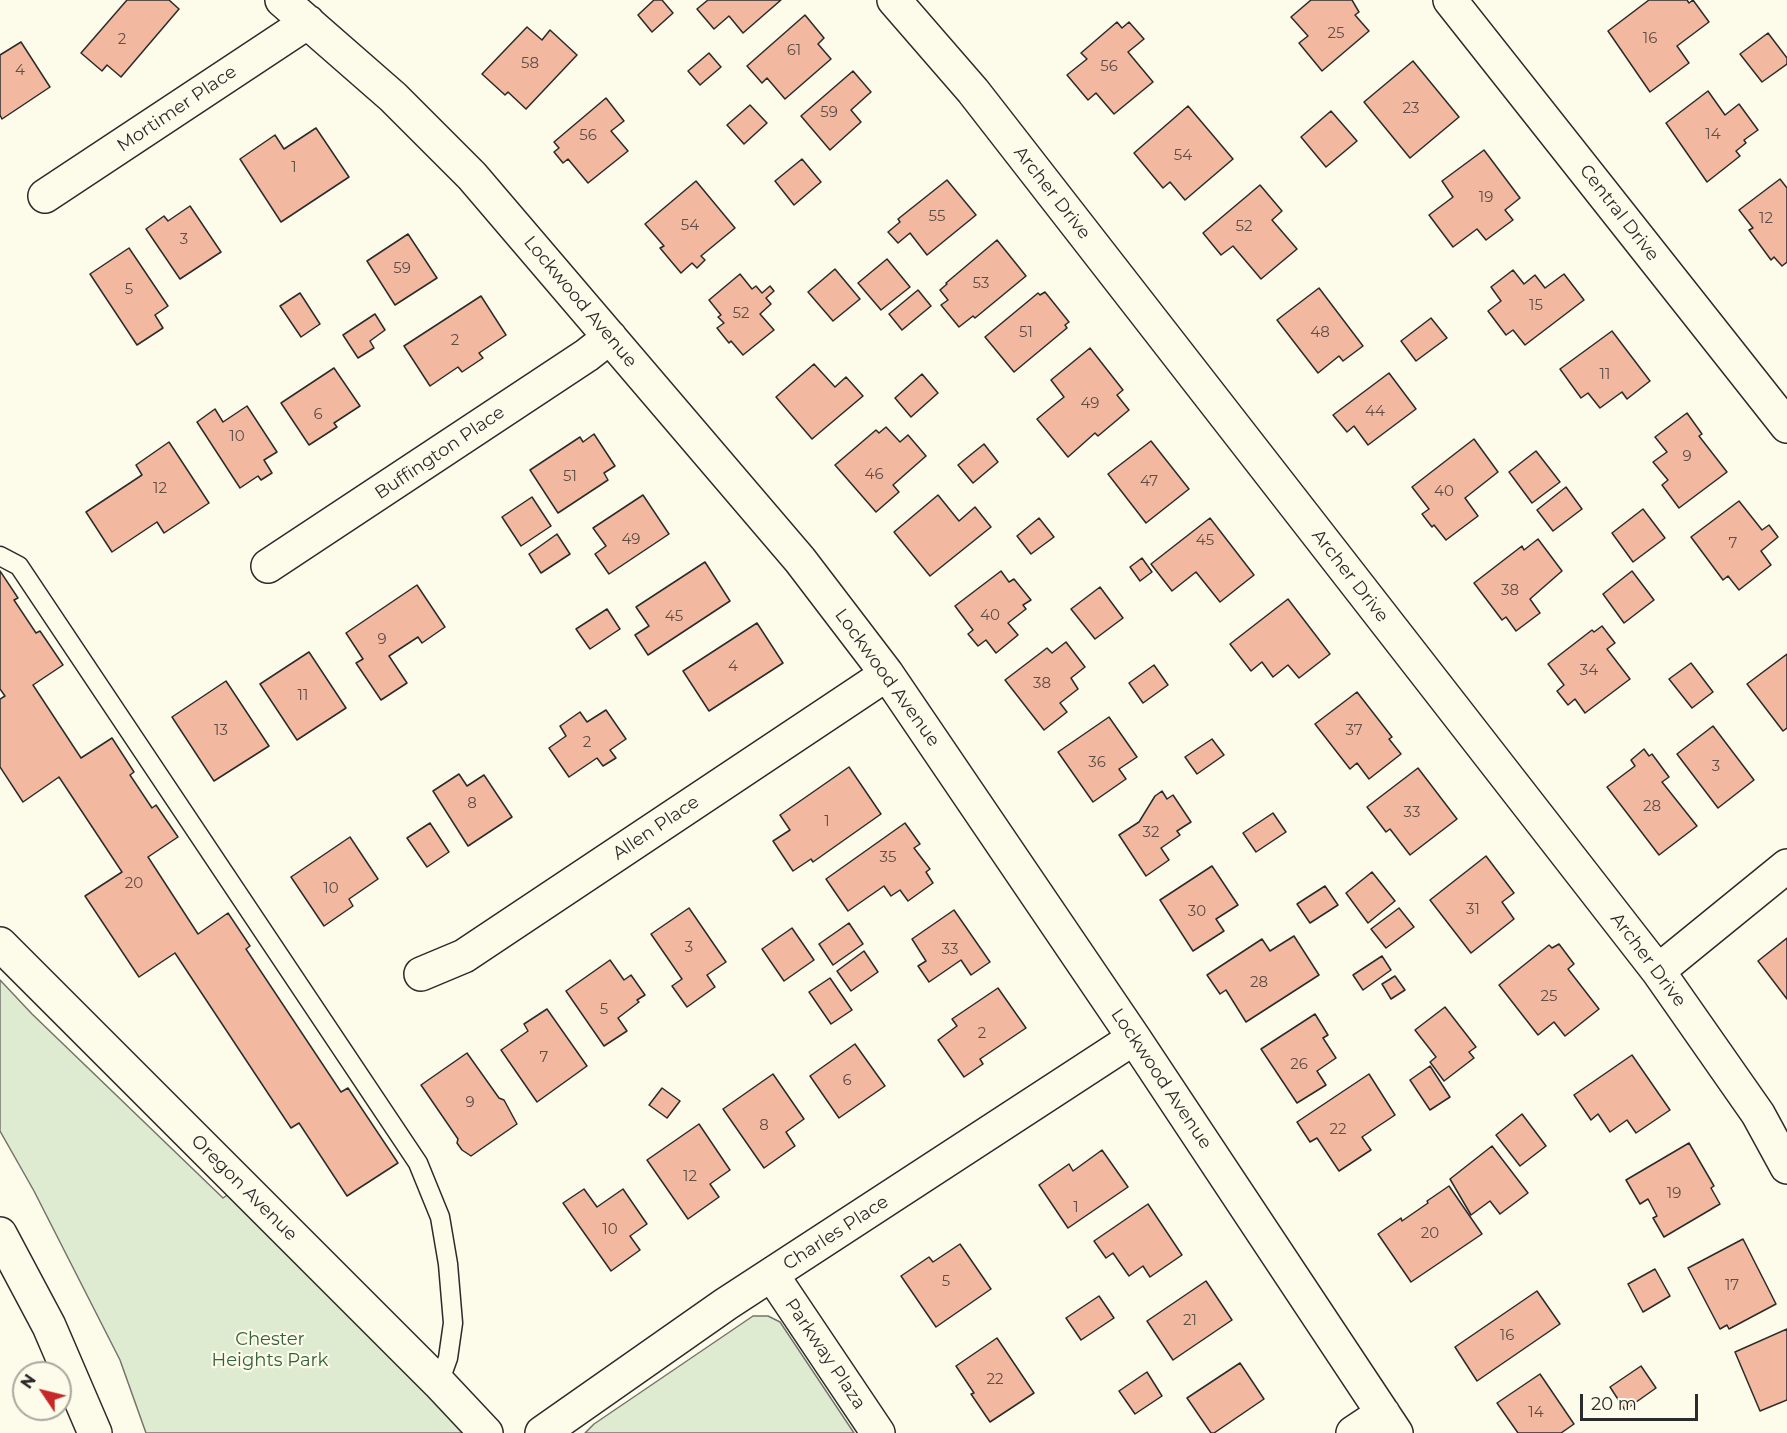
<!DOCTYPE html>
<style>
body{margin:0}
#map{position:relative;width:1787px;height:1433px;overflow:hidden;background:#fdfbea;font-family:Montserrat,sans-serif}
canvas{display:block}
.north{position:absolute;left:12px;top:1361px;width:60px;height:60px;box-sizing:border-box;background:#fdfbea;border:2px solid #a9a89e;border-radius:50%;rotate:305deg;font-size:16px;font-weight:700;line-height:24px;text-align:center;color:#2b2b2b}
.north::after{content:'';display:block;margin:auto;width:21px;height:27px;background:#c62828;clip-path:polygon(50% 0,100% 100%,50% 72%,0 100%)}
.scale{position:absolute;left:1580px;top:1394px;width:118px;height:27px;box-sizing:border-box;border:3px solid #2b2b2b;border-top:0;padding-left:8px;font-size:18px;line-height:21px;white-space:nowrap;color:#2b2b2b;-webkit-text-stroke:4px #fdfbea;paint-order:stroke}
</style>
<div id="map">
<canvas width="1787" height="1433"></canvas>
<div class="north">N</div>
<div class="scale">20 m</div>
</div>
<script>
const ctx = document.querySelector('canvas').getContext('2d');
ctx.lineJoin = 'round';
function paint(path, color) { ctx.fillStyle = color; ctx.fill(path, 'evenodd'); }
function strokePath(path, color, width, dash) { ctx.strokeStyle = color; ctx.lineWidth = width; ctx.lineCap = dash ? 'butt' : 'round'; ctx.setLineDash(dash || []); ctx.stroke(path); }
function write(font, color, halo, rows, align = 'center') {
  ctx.font = font + ' Montserrat,sans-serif'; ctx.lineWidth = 4.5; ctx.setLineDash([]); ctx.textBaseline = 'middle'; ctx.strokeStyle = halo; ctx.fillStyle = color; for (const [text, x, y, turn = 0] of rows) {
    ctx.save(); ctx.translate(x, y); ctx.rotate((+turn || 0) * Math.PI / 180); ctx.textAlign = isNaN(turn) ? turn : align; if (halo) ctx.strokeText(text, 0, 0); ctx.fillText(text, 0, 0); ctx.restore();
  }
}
const green = new Path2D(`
 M0,980L32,1014L223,1198L230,1193L467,1433H146L120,1360L34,1191L0,1131Z
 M753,1316H768L780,1322L854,1433H585L594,1424Z`);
const building = new Path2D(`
 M127,0H169L179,9L121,77L107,65L102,71L81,53Z
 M654,0H662L673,13L652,32L638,15Z
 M708,0H781L743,33L729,16L714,29L697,9Z
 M1311,0H1352L1359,12L1355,15L1369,31L1322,71L1299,43L1308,36L1291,17Z
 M1649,0H1687L1689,3L1693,0L1709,22L1677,46L1689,63L1650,92L1608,31Z
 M805,15L824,38L818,44L831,59L785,99L767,78L762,83L747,66Z
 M1117,22L1122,28L1129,22L1144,39L1128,52L1153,82L1114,114L1096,93L1088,100L1067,75L1087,59L1081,53Z
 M527,27L542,40L550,30L577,55L526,109L508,92L505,95L482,74Z
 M1768,33L1787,58V64L1762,82L1740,54Z
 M21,42L50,87L2,119L0,115V55Z
 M709,53L721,67L700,85L688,71Z
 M1413,61L1459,117L1410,158L1364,102Z
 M853,71L871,92L851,110L861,122L830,150L801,116Z
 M1708,91L1725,115L1739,104L1758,130L1744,140L1746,143L1736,151L1740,156L1707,182L1666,123Z
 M606,98L624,121L611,131L628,151L588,183L568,159L563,163L554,152L559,148L554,142Z
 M750,105L767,123L744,144L727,125Z
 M1188,106L1233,159L1185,200L1170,182L1163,188L1134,153Z
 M1331,111L1357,141L1326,167L1301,137Z
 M316,128L349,177L281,222L240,159L275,135L284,149Z
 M1484,150L1520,198L1505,210L1513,220L1486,240L1477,229L1453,247L1429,215L1453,197L1442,181Z
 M802,159L821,182L794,205L775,181Z
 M1780,179L1787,188V262L1782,266L1774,257L1771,260L1749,230L1753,228L1739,210Z
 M947,180L976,215L927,255L910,233L898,243L888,232L900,222L898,219Z
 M696,181L735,228L701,256L705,260L697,268L692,263L681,273L660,248L664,246L645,224Z
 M1260,185L1282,211L1272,220L1297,249L1261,279L1233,246L1221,255L1203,233Z
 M190,206L221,252L180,279L146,229L164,216L168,221Z
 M408,234L437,278L395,305L367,261Z
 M997,240L1026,276L975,318L973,316L959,327L941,305L948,300L940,290L947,284L946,283Z
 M129,248L168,306L155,315L163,328L137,345L90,274Z
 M887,259L910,287L881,310L858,283Z
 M835,269L860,299L833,321L808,292Z
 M1513,270L1524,284L1535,275L1545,288L1564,274L1584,300L1525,345L1513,330L1506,335L1488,311L1501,301L1491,287Z
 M740,274L752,289L756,286L762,293L770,286L774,291L766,298L771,304L760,314L774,330L743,355L731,341L729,343L717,328L724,323L718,317L721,315L709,300Z
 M1319,288L1363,346L1343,361L1339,356L1318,373L1277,320Z
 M918,290L931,306L902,330L889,314Z
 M1045,292L1069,322L1065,325L1067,328L1014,372L985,337L1038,293L1040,295Z
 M300,293L320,324L301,337L280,306Z
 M481,296L506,335L479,353L483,358L462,372L458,367L430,386L404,346Z
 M375,314L385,330L370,341L374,348L358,358L343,335Z
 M1431,318L1447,338L1416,361L1401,341Z
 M1612,331L1650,381L1627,399L1622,392L1600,408L1588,393L1581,398L1560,369Z
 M1090,348L1123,390L1117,395L1129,410L1098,436L1095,433L1068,457L1037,419L1064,397L1051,380Z
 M814,364L835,387L846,377L863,396L812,439L776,397Z
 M334,368L360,406L334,423L337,427L309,445L281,403Z
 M1389,373L1416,409L1368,445L1354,426L1347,432L1333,415Z
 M922,374L938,393L911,417L895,398Z
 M247,406L277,452L264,460L272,473L261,480L258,476L240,488L197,422L215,409L223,422Z
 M1687,413L1702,434L1699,436L1727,472L1679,508L1662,485L1668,480L1653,462L1667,452L1655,437Z
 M886,427L900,442L908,435L926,456L893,485L899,492L876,512L835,465L876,430L879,433Z
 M594,434L615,466L604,473L608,480L558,513L530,470L580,437L583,442Z
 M1474,439L1498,472L1465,498L1478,516L1446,540L1434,525L1432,527L1422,514L1429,509L1412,487Z
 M1151,441L1189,489L1146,523L1108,474Z
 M169,442L209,503L164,533L157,522L112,552L86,512L142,475L136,465Z
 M984,444L998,462L973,483L958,465Z
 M1536,451L1560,482L1532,503L1509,472Z
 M1566,487L1582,509L1553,531L1537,510Z
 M643,495L669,534L609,574L595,554L606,546L593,528Z
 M938,495L959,521L975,507L991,527L930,576L894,532Z
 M532,497L551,526L521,546L502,517Z
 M1739,501L1762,530L1769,525L1778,537L1761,551L1771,565L1739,590L1728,576L1723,580L1691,537Z
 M1643,509L1665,538L1633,562L1612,533Z
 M1039,518L1054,537L1031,554L1017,536Z
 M1210,518L1254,575L1220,602L1196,572L1172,591L1151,564Z
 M557,534L570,554L541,573L529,554Z
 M1538,539L1562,571L1530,599L1540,613L1516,631L1506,617L1502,620L1474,583L1522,546L1524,550Z
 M1142,558L1152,572L1140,581L1130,567Z
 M705,562L730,601L648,655L635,635L649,626L636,607Z
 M0,571L18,598L14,600L36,633L40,631L63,665L33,685L81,758L112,738L134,772L130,775L152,808L156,805L178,837L148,857L198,934L228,913L250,946L246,949L341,1092L348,1088L398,1163L347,1196L299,1123L291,1128L175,953L139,977L85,896L122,872L59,777L23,802L0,767V699L5,696L0,689Z
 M1001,571L1009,582L1014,579L1031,600L1023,605L1026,609L1008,623L1018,635L996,653L986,640L978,646L968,634L973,630L955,606Z
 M1632,571L1654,600L1624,623L1603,594Z
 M417,585L445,627L422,643L418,637L389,656L407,683L381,700L356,663L363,659L346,633Z
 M1100,587L1123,618L1095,639L1071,609Z
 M1288,599L1330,654L1299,678L1288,665L1273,677L1262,662L1251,671L1230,644Z
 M607,609L620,629L590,649L576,629Z
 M757,623L783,663L709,711L683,671Z
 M1602,626L1615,643L1607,649L1630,679L1585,713L1575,699L1568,705L1557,691L1564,685L1548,664L1592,630L1594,632Z
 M1066,642L1085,667L1071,678L1078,689L1060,703L1067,712L1044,730L1005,680L1047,648L1052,653Z
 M309,652L346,708L297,740L260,684Z
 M1787,654V728L1783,731L1747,684Z
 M1691,663L1713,692L1692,708L1669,679Z
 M1154,665L1168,685L1143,703L1129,683Z
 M226,681L269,746L214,781L172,717Z
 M1357,692L1392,737L1389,739L1401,754L1369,779L1357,763L1350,769L1315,724Z
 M606,710L626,739L610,750L616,758L603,766L597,758L569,777L549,748L566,736L560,726L580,712L587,722Z
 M1109,717L1137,757L1119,769L1126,779L1093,802L1058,752Z
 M1713,726L1754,780L1718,808L1677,754Z
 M1212,739L1224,755L1197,774L1185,757Z
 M1644,749L1649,756L1652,754L1669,777L1662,782L1697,826L1659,855L1607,787L1635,766L1631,760Z
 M849,767L881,814L813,862L811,859L793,871L773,841L790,830L780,815Z
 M1418,768L1457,819L1410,855L1390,829L1386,832L1367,807Z
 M459,774L467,786L484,775L512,817L468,846L433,791Z
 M1162,791L1167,799L1173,795L1191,822L1177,831L1180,835L1161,848L1169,860L1146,876L1119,835L1139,822L1155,796Z
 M1273,813L1286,832L1256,852L1243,833Z
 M430,823L449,852L427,867L407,838Z
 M905,823L920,844L914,848L930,869L926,872L933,883L908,901L900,890L891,896L884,886L848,911L826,879Z
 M350,837L378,879L349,899L353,906L324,926L291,877Z
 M1486,856L1514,893L1502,902L1514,919L1471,953L1430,900Z
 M1212,866L1238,905L1216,919L1224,931L1193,951L1160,900Z
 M1372,872L1395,901L1368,923L1346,893Z
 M1325,886L1338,905L1310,923L1297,904Z
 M689,908L726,962L707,975L715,987L687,1007L672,986L682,979L651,934Z
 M1399,908L1414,927L1386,948L1371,929Z
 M954,910L990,962L971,975L961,960L929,982L918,966L926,961L912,939Z
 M849,923L863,944L833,965L819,944Z
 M792,928L814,960L784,981L762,949Z
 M1294,936L1319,975L1246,1022L1226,990L1220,994L1207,975L1262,939L1270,951Z
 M1787,938V999L1758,961Z
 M1559,944L1574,964L1568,969L1599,1009L1565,1036L1554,1022L1538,1035L1499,985L1549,945L1552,948Z
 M864,951L878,972L851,991L837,971Z
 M1382,956L1391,970L1363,990L1353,975Z
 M610,960L624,980L631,975L645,995L637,1000L639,1002L618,1018L627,1031L604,1046L566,991Z
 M1395,976L1405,990L1391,999L1382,984Z
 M830,978L852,1010L831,1024L809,992Z
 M998,988L1026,1028L980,1059L983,1064L964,1077L938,1040L957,1026L952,1019Z
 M1445,1007L1476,1047L1469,1052L1474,1058L1444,1081L1430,1062L1436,1057L1415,1030Z
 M547,1009L587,1066L537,1102L501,1050L528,1031L524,1024Z
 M1315,1014L1328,1035L1323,1038L1336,1058L1317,1071L1326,1085L1297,1103L1261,1049Z
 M855,1044L885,1086L839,1118L810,1076Z
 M467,1053L499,1098L504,1100L517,1124L471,1156L462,1150L457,1143L458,1139L421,1085Z
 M1632,1055L1670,1110L1636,1133L1627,1120L1610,1132L1598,1114L1591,1120L1574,1095Z
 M1430,1066L1450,1097L1430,1110L1410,1080Z
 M773,1074L804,1119L786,1132L795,1146L764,1168L723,1109Z
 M1369,1074L1395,1115L1362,1137L1371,1150L1339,1171L1317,1138L1310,1142L1297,1122Z
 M662,1088L680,1101L667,1118L649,1105Z
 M1522,1114L1546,1146L1520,1166L1496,1135Z
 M699,1124L730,1170L710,1184L719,1197L688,1219L647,1160Z
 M1689,1143L1714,1186L1711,1188L1720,1204L1664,1237L1653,1218L1657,1216L1648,1199L1640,1204L1626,1180Z
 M1492,1146L1528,1193L1500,1214L1490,1201L1471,1215L1450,1179Z
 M1102,1150L1128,1187L1068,1228L1039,1185L1069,1164L1073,1171Z
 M1449,1186L1482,1234L1411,1282L1378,1234L1401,1218L1402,1221L1428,1203L1427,1201Z
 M584,1189L597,1207L623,1189L647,1224L630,1236L640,1250L611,1271L563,1203Z
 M1148,1204L1182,1255L1150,1277L1143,1266L1129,1276L1113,1253L1106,1258L1094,1241Z
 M1743,1239L1776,1304L1729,1329L1727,1325L1720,1329L1688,1268Z
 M960,1244L991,1289L936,1327L901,1276L929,1257L933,1262Z
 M1655,1269L1670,1296L1643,1312L1628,1284Z
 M1206,1281L1232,1320L1173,1360L1147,1321Z
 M1537,1291L1560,1324L1477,1381L1455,1347Z
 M1099,1296L1114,1318L1081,1340L1066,1318Z
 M1787,1329V1400L1760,1411L1735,1352Z
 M997,1338L1034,1393L990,1422L971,1394L974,1393L956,1366Z
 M1240,1363L1264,1399L1214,1433H1211L1187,1398Z
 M1641,1366L1656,1388L1625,1410L1610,1387Z
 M1147,1372L1162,1396L1135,1414L1119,1391Z
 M1540,1374L1574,1424L1561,1433H1518L1497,1403Z`);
const service = new Path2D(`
 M0,556L19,566L418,1163L440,1217L448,1264L453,1323L448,1358L439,1383`);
const minor = new Path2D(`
 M282,0L393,97L472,176L800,560L887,674L1134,1038L1396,1433
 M894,0L973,91L1658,971L1758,1114L1787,1167
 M1450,0L1787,426
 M45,196L308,22
 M268,566L587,355L610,337
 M0,944L439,1383L486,1433
 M1658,971L1787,866
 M421,974L464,956L887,674
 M772,1275L878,1433
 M542,1433L726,1304L1134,1038
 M1353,1433L1383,1413`);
const motorway = new Path2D(`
 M0,1234L49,1326L95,1433`);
const numberNames = [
 ["25",1336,34],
 ["16",1650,39],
 ["2",122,40],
 ["61",794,51],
 ["58",530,64],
 ["56",1109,67],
 ["4",20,71],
 ["23",1411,109],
 ["59",829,113],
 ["14",1713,135],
 ["56",588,136],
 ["54",1183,156],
 ["1",294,168],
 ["19",1486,198],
 ["55",937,217],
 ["12",1766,219],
 ["54",690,226],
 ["52",1244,227],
 ["3",184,240],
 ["59",402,269],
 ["53",981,284],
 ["5",129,290],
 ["15",1536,306],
 ["52",741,314],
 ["51",1026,333],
 ["48",1320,333],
 ["2",455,341],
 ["11",1605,375],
 ["49",1090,404],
 ["44",1375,412],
 ["6",318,415],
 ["10",237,437],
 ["9",1687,457],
 ["46",874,475],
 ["51",570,477],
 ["47",1149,482],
 ["12",160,489],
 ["40",1444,492],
 ["49",631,540],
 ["45",1205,541],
 ["7",1733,544],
 ["38",1510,591],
 ["40",990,616],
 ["45",674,617],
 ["9",382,640],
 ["4",733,667],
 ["34",1589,671],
 ["38",1042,684],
 ["11",303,696],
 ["13",221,731],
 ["37",1354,731],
 ["2",587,743],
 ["36",1097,763],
 ["3",1716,767],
 ["8",472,804],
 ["28",1652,807],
 ["33",1412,813],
 ["1",827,822],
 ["32",1151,833],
 ["35",888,858],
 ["20",134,884],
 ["10",331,889],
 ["31",1473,910],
 ["30",1197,912],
 ["3",689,948],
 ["33",950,950],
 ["28",1259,983],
 ["25",1549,997],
 ["5",604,1010],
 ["2",982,1034],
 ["7",544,1058],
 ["26",1299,1065],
 ["6",847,1081],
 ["9",470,1103],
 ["8",764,1126],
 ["22",1338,1130],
 ["12",690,1177],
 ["19",1674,1194],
 ["1",1076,1208],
 ["10",610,1230],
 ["20",1430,1234],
 ["5",946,1282],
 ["17",1732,1286],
 ["21",1190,1321],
 ["16",1507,1336],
 ["22",995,1380],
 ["14",1536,1413]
];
const streetNames = [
 ["Mortimer Place",177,109,-34],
 ["Archer Drive",1052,193,52],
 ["Central Drive",1619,213,52],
 ["Lockwood Avenue",580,302,50],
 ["Buffington Place",440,453,-34],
 ["Archer Drive",1350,576,52],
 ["Lockwood Avenue",887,678,54],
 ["Allen Place",656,828,-34],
 ["Archer Drive",1648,960,53],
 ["Lockwood Avenue",1161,1079,56],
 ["Oregon Avenue",244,1188,45],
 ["Charles Place",836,1233,-33],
 ["Parkway Plaza",825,1354,56]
];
const parkNames = [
 ["Chester",270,1340],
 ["Heights Park",270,1361]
];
paint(green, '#deebd1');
strokePath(green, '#74746e', 1.5);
paint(building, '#f2b8a0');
strokePath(building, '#2b2b2b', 1.5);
strokePath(service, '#2b2b2b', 21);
strokePath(minor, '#2b2b2b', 36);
strokePath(motorway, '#2b2b2b', 36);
strokePath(service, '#fdfbea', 18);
strokePath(minor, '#fdfbea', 33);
strokePath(motorway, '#fdfbea', 33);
write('15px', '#5d4e48', null, numberNames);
write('18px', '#2b2b2b', '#fdfbea', streetNames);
write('18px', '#34623c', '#fdfbea', parkNames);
</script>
